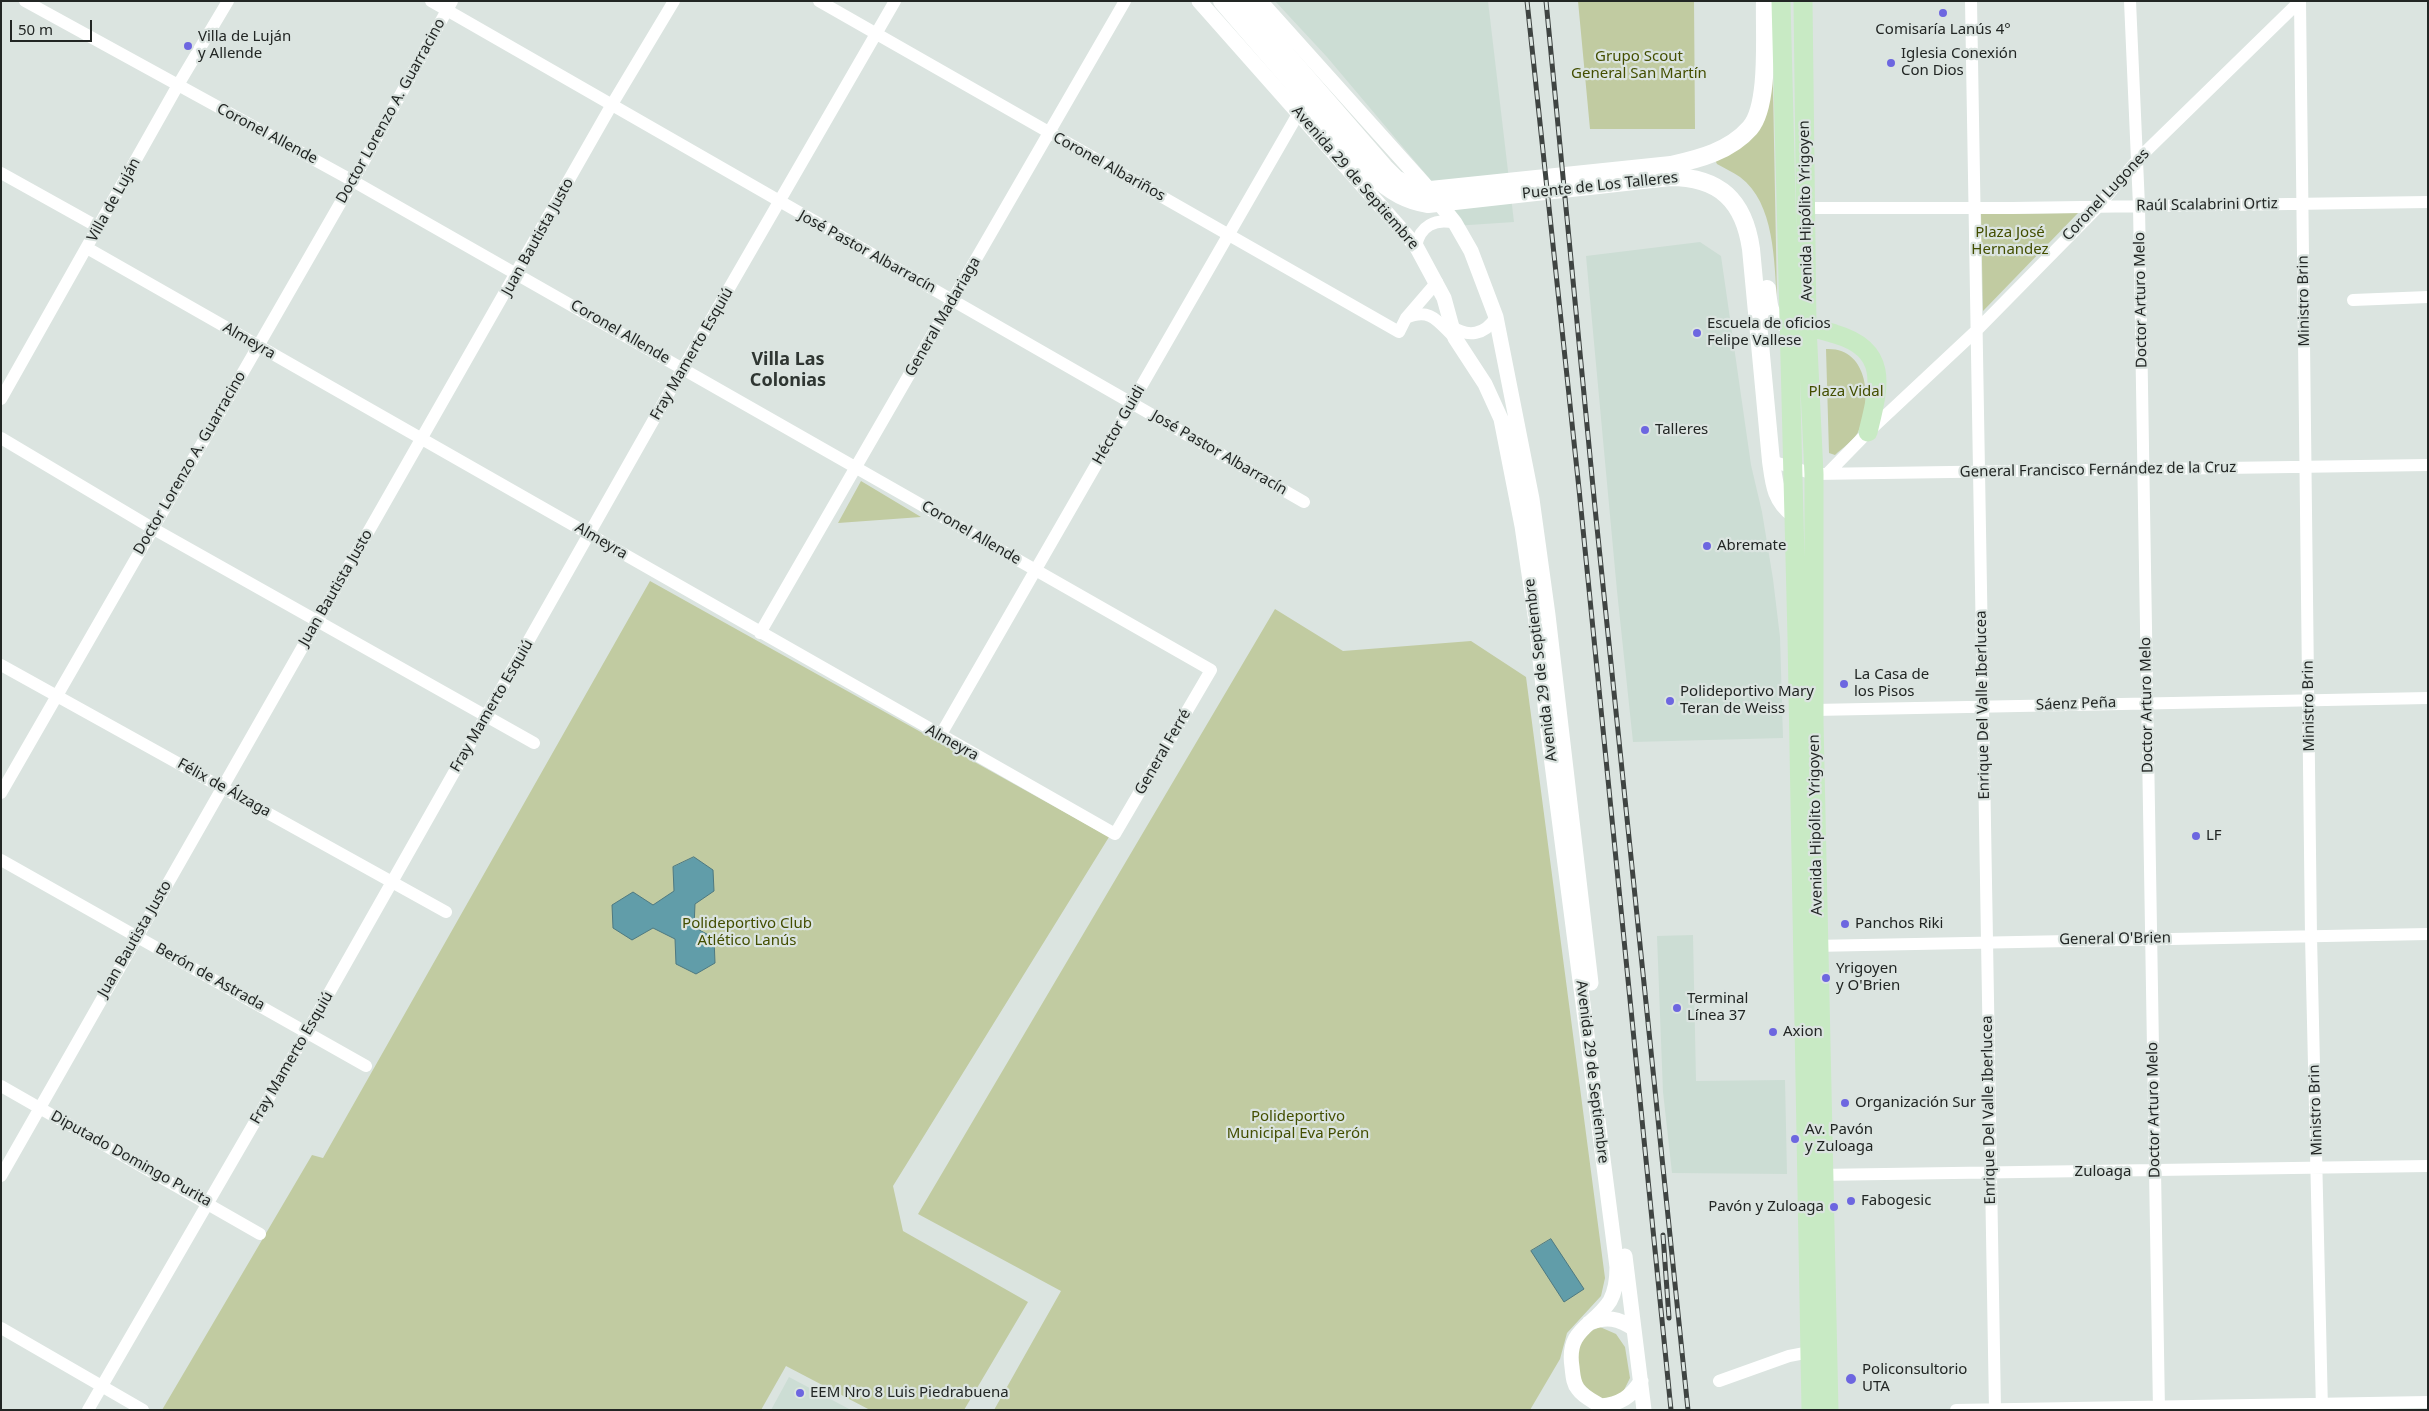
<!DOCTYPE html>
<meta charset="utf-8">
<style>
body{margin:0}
#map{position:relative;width:2429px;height:1411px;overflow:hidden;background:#dbe4e0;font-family:"Noto Sans",sans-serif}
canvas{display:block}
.frame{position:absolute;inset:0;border:2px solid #222624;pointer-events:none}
.scale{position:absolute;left:10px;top:20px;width:82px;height:22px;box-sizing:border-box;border:2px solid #222624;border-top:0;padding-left:6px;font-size:15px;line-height:18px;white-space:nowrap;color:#222624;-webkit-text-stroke:4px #dbe4e0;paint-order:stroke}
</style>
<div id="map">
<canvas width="2429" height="1411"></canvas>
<div class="frame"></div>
<div class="scale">50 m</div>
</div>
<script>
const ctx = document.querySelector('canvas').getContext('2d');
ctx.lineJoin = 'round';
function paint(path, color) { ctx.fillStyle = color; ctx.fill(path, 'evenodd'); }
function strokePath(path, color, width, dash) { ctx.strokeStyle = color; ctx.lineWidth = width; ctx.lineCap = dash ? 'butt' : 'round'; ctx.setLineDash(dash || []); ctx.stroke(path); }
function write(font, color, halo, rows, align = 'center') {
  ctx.font = font + ' "Noto Sans",sans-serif'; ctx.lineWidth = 4.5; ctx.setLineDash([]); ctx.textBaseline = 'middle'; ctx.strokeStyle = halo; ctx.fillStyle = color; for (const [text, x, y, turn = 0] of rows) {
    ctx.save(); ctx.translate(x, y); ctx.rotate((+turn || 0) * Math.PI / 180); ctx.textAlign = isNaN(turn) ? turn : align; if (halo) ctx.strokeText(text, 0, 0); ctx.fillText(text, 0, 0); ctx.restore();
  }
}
const built = new Path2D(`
 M1275,1H1488L1514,222L1454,226L1429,178L1327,57Z
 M1700,242L1721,256L1751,465L1762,512L1773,579L1780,637L1783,738L1633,742L1617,591L1586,256Z
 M1693,935L1696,1081L1785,1080L1787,1174L1672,1173L1663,1092L1657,936Z
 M789,1377L851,1410H771Z`);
const green = new Path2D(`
 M1578,1H1694L1695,129H1590Z
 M1772,37L1777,300C1774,262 1775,203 1740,177C1733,172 1724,168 1717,164L1715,160L1750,135Z
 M2078,213L1983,311L1981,214Z
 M1826,349C1869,347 1872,401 1859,430C1856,439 1842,448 1835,455L1829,453Z
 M861,481L921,517L838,523Z
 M650,581L1109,837L893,1186L903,1231L1028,1302L964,1410H870L786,1366L761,1410H162L312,1155L323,1158Z
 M1275,609L1343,651L1471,641L1526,677L1605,1278L1601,1296L1567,1333L1560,1359L1530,1410H994L1061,1291L918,1214Z
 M1600,1327L1616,1334L1625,1347L1630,1378L1623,1392L1606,1400L1585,1390L1578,1371L1577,1345L1586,1333Z`);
const water = new Path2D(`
 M694,857L713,870L714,891L695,904L694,927L714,938L715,963L696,974L676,964L675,939L653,928L632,940L613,928L612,905L633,892L653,905L674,891L673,867Z
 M1551,1239L1584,1289L1564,1302L1531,1251Z`);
const minor = new Path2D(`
 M25,1L353,181L1211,670L1115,834L87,248
 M431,1L1304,502
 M819,1L1399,332L1406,318L1437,282
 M1971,1L1995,1410
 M2130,1L2139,206L2159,1410
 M2300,1L2311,936L2322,1410
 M1,173L98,227
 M1806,208H2012L2428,202
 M1416,246C1420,226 1435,218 1455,223
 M2353,300L2428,297
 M1406,318C1431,307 1438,322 1455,338
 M1451,326C1468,338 1485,335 1496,317
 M1,399L178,85L228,1
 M1,438L152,528L534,743
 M1771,461L1814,474L2428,465
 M1827,474L1868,432L1977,330L2098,207L2137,160L2300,1
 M760,633L1125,1
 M1,665L446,912
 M1814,710L2428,698
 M940,736L1298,114
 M1,793L353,181L452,1
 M1,860L366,1066
 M1813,946L2428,934
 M1,1086L260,1234
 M1817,1175L2428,1166
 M1,1176L611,106L674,1
 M1,1328L143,1410
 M1719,1381L1789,1356L1810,1352
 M88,1410L307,1032L683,368L895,1
 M1956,1410L2428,1402`);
const tertiary = new Path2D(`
 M1199,1L1416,246L1444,298L1455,338L1485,384L1501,419L1522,526L1536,622L1548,733L1617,1267C1617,1279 1616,1290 1610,1301C1593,1327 1566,1329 1572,1367C1573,1375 1573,1383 1578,1389C1585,1399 1597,1402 1606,1410
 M1260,1L1425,185L1455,223L1471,251L1496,317L1532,499L1548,615L1591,983
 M1625,1256L1644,1410
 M1589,1323C1606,1316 1619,1318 1634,1329
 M1601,1406C1620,1404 1631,1397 1641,1381`);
const secondary = new Path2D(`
 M1222,1L1372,174C1388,190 1405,201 1428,204L1670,177C1720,177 1744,201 1751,249L1771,461C1774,483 1775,500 1794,514
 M1240,1L1384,167L1396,179L1421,191L1671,165C1699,159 1730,151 1750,128C1770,105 1764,33 1765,1
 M1767,289C1769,309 1768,316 1788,325`);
const primary = new Path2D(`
 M1781,1L1797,637L1811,1410
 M1803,1L1807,326L1814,474V722L1829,1410
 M1797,326C1810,326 1822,330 1835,334C1890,350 1879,387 1868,432`);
const rail = new Path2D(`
 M1527,1L1579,489L1671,1410
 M1546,1L1595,508L1688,1410
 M1663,1235L1669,1318`);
const markers = [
 [1943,13,5,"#6d66e0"],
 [188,46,5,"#6d66e0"],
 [1891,63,5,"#6d66e0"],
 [1697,333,5,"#6d66e0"],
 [1645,430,5,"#6d66e0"],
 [1707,546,5,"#6d66e0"],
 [1844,684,5,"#6d66e0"],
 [1670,701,5,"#6d66e0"],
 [2196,836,5,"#6d66e0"],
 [1845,924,5,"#6d66e0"],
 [1826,978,5,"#6d66e0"],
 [1677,1008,5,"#6d66e0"],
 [1773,1032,5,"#6d66e0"],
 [1845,1103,5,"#6d66e0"],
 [1795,1139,5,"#6d66e0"],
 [1851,1201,5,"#6d66e0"],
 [1834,1207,5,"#6d66e0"],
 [1851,1379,6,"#6d66e0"],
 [800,1393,5,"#6d66e0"]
];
const poiNames = [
 ["Comisaría Lanús 4°",1943,30,"center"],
 ["Villa de Luján",198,37],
 ["y Allende",198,54],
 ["Iglesia Conexión",1901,54],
 ["Con Dios",1901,71],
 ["Escuela de oficios",1707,324],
 ["Felipe Vallese",1707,341],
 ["Talleres",1655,430],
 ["Abremate",1717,546],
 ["La Casa de",1854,675],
 ["los Pisos",1854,692],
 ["Polideportivo Mary",1680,692],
 ["Teran de Weiss",1680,709],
 ["LF",2206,836],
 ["Panchos Riki",1855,924],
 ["Yrigoyen",1836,969],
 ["y O'Brien",1836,986],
 ["Terminal",1687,999],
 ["Línea 37",1687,1016],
 ["Axion",1783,1032],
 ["Organización Sur",1855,1103],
 ["Av. Pavón",1805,1130],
 ["y Zuloaga",1805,1147],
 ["Fabogesic",1861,1201],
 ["Pavón y Zuloaga",1824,1207,"right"],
 ["Policonsultorio",1862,1370],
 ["UTA",1862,1387],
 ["EEM Nro 8 Luis Piedrabuena",810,1393]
];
const parkNames = [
 ["Grupo Scout",1639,57],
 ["General San Martín",1639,74],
 ["Plaza José",2010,233],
 ["Hernandez",2010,250],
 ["Plaza Vidal",1846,392],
 ["Polideportivo Club",747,924],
 ["Atlético Lanús",747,941],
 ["Polideportivo",1298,1117],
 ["Municipal Eva Perón",1298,1134]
];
const streetNames = [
 ["Doctor Lorenzo A. Guarracino",391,111,-61],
 ["Coronel Allende",267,134,28],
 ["Coronel Albariños",1109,167,29],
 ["Avenida 29 de Septiembre",1355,178,49],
 ["Puente de Los Talleres",1600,186,-6],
 ["Coronel Lugones",2106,195,-47],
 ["Villa de Luján",114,200,-61],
 ["Raúl Scalabrini Ortiz",2207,205,-1],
 ["Avenida Hipólito Yrigoyen",1806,211,-91],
 ["Juan Bautista Justo",538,237,-61],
 ["José Pastor Albarracín",867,252,29],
 ["Doctor Arturo Melo",2141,300,-91],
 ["Ministro Brin",2304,301,-91],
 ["General Madariaga",943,317,-60],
 ["Coronel Allende",620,332,30],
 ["Almeyra",249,341,30],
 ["Fray Mamerto Esquiú",692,354,-60],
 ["Héctor Guidi",1119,425,-60],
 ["José Pastor Albarracín",1219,453,30],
 ["Doctor Lorenzo A. Guarracino",190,463,-60],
 ["General Francisco Fernández de la Cruz",2098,470,-1],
 ["Coronel Allende",971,533,30],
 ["Almeyra",601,541,30],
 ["Juan Bautista Justo",336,588,-60],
 ["Avenida 29 de Septiembre",1541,670,-97],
 ["Sáenz Peña",2076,704,-2],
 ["Enrique Del Valle Iberlucea",1983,705,-91],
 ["Doctor Arturo Melo",2147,705,-91],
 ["Fray Mamerto Esquiú",492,706,-60],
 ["Ministro Brin",2309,706,-91],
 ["Almeyra",952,743,29],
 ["General Ferré",1163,752,-60],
 ["Félix de Álzaga",224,788,29],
 ["Avenida Hipólito Yrigoyen",1816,825,-91],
 ["Juan Bautista Justo",135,939,-60],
 ["General O'Brien",2115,939,-1],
 ["Berón de Astrada",210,977,29],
 ["Fray Mamerto Esquiú",292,1058,-60],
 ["Avenida 29 de Septiembre",1592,1072,83],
 ["Enrique Del Valle Iberlucea",1989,1110,-91],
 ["Doctor Arturo Melo",2154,1110,-91],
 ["Ministro Brin",2316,1110,-92],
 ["Diputado Domingo Purita",131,1159,29],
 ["Zuloaga",2103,1172]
];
const quarterNames = [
 ["Villa Las",788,360],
 ["Colonias",788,381]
];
paint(built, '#ccddd4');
paint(green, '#c1cba1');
paint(water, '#619da9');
strokePath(water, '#4e7981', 1);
strokePath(minor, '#fff', 12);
strokePath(tertiary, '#fff', 15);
strokePath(secondary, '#fff', 18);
strokePath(primary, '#c8eac4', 19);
strokePath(rail, '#3f4442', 5);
strokePath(rail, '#dbe4e0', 3, [9]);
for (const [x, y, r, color] of markers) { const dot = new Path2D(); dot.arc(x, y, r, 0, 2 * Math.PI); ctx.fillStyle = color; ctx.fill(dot); strokePath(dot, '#dbe4e0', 2); }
write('15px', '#222624', '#dbe4e0', poiNames, 'left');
write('15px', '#434e00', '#dbe4e0', parkNames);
write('15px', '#222624', '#dbe4e0', streetNames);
write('bold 18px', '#2f3632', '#dbe4e0', quarterNames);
</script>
